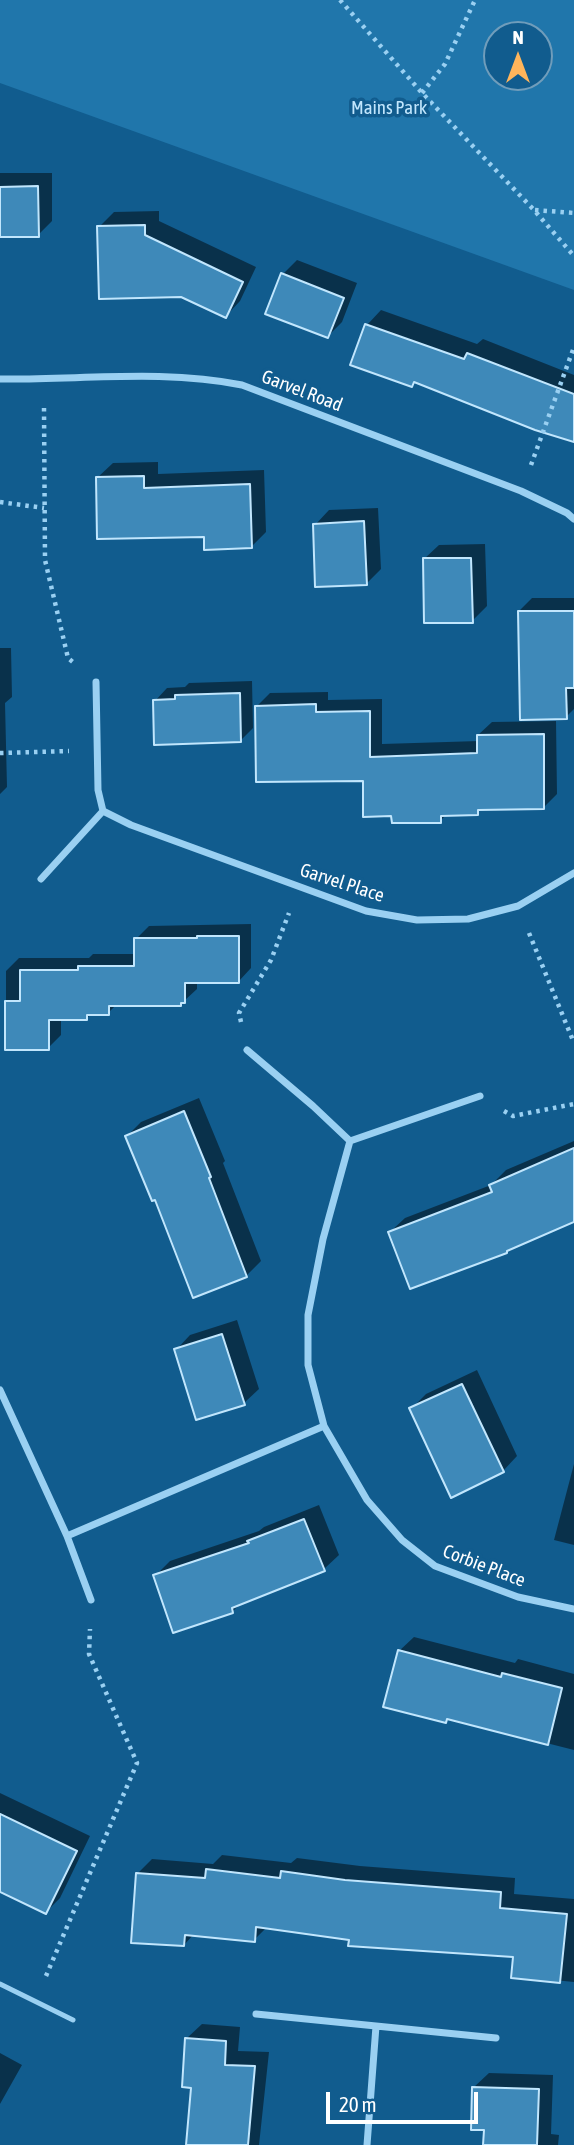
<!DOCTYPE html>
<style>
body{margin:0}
#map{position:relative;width:574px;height:2145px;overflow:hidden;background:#115c8e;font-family:"Asap Condensed",sans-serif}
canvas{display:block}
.north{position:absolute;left:483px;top:21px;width:70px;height:70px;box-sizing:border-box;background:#115c8e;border:2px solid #709dbb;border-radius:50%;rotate:0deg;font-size:19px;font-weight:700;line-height:28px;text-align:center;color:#fff}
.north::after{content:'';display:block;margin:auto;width:24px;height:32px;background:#ffb55b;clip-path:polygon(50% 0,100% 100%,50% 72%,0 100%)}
.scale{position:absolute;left:326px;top:2092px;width:152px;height:32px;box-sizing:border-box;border:4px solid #fff;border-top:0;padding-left:9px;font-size:21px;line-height:24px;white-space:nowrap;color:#fff;-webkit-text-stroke:5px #115c8e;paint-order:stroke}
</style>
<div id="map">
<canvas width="574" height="2145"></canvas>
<div class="north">N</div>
<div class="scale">20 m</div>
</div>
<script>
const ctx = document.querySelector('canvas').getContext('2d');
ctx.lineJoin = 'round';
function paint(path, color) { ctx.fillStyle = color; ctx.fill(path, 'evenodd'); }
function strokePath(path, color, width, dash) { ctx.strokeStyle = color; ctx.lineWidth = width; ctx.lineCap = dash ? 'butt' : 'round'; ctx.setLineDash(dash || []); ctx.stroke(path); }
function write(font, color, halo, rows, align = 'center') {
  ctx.font = font + ' "Asap Condensed",sans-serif'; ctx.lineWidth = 7; ctx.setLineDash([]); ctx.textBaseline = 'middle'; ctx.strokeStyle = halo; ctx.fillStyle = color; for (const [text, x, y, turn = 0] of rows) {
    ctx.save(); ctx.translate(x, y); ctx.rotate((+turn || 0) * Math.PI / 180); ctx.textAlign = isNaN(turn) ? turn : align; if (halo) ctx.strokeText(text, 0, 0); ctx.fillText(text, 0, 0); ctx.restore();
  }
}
const green = new Path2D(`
 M0,0H574V290L0,83ZM497,35H539V77H497Z`);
const shadow = new Path2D(`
 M0,173H52V221L38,235L0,236Z
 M159,211V221L256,267L240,301L226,316L99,227L114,212Z
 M297,260L357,283L342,322L328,336L283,274Z
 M381,310L477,344L483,339L574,375V441L415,381L411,385L367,325Z
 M158,462V474L264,470L266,532L251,547L206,535L98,477L113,463Z
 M378,508L381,569L366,584L315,525L329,510Z
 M485,544L487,606L472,621L424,559L439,545Z
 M532,598H574V709L566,717L519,611Z
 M0,648H11L12,697L5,703L7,787L0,794Z
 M252,681L253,728L240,741L155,701L167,688L185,687L189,683Z
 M328,692V700L382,699V744L479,741L478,735L492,722L556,721L557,794L544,807L482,808L477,813L447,814L440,821L393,814L364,779L257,706L270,693Z
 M251,924V968L239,981H197V989L184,1001L117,1004L108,1013H92L87,1018H61V1035L48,1048H6V971L19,958H89L93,954H136V939L149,926Z
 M199,1098L225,1161L223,1163L261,1261L246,1276L156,1198L127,1136L141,1122Z
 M574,1141V1220L390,1232L405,1218L491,1185L506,1170Z
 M237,1320L259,1389L244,1403L176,1350L190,1335Z
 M477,1370L517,1456L503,1471L412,1408L426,1394Z
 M574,1464V1545L554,1540Z
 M319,1505L339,1555L324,1569L241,1603L232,1612L155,1576L170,1561L259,1531L264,1527Z
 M414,1637L515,1663L518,1659L574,1674V1750L448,1718L445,1721L399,1651Z
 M0,1793L90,1836L60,1898L46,1912L0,1890Z
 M222,1855L291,1863L297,1858L360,1866L515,1878L514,1894L574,1899V1982L513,1976L515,1955L351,1939L267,1927L254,1940L194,1934L184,1945L137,1874L152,1859L213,1864Z
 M202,2024L240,2027L238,2051L269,2052L259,2145H187L193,2086L187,2038Z
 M0,2053L22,2065L0,2104Z
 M489,2073L553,2075L551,2134L559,2135L558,2145H483L484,2128L474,2087Z`);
const building = new Path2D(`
 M38,186L39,237H0V187Z
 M145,225V235L243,282L226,318L181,297L99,299L97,226Z
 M281,273L344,298L328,338L265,314Z
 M365,324L464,359L467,353L574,394V442L535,430L414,382L412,387L350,365Z
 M144,476V488L250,484L252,548L204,550V537L97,539L96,477Z
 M364,521L367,585L315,587L313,524Z
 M423,558H471L473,623H424Z
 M518,611H574V688H566L567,719L520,720Z
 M240,693L241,742L154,745L153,700L175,699V695Z
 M316,704V712L370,711V757L477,753V735L544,734V809L478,810V815L441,816V823H392L391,816L363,817V781L256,782L255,706Z
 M197,936H239V983H185V1003H181V1006H109V1015H87V1020H49V1050H5V1001H20V970H78V966H134V938H197Z
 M184,1111L211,1177L209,1178L247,1277L193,1298L155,1200L152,1201L125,1136Z
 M574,1148V1222L507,1251V1253L410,1289L388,1232L492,1192L489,1185Z
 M222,1334L245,1405L196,1420L174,1349Z
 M462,1384L504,1472L451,1498L409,1408Z
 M304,1519L325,1571L232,1608L233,1613L173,1633L153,1575L249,1543L247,1541Z
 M398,1650L501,1677L502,1673L562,1688L548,1745L447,1719L446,1723L383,1707Z
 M0,1814L77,1851L46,1914L0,1892Z
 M206,1869L280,1878L281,1871L345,1880L501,1892L500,1908L567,1914L560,1983L511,1978L513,1957L348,1946L349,1940L256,1927L255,1942L185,1935L184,1946L131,1943L136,1873L205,1878Z
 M185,2038L226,2041L225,2065L255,2066L248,2145H186L191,2088L182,2087Z
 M472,2087L539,2089L537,2145H483L484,2130H471Z`);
const path = new Path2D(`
 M340,0L422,93L534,210L574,256
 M422,93L445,64L475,0
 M535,210L574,213
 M44,408L45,560L68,658L74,663
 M531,465L574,347
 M0,502L44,508
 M0,753L69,751
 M529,933L574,1043
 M241,1022L239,1013L271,960L289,913
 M504,1111L513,1116L574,1104
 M46,1976L137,1763L89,1654L90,1629`);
const lane = new Path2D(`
 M0,1984L73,2020`);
const street = new Path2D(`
 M0,379C81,380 163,369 242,385L521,491L567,513L574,519
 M96,682L98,790L103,811L131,825L366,911L417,920L468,919L518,906L574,873
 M41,879L103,811
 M247,1050L313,1106L350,1141
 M480,1096L350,1141L323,1239L308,1315V1365L324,1426L367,1500L402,1540L435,1566L518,1597L574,1609
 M0,1390L67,1536L91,1600
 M67,1536L324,1426
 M256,2014L496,2038
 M367,2145L376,2026`);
const parkNames = [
 ["Mains Park",389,108]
];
const streetNames = [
 ["Garvel Road",302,391,21],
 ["Garvel Place",342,883,18],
 ["Corbie Place",484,1566,21]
];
paint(green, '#2076ab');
paint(shadow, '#0007');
paint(building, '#3e89b9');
strokePath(building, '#c1e6fd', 2);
strokePath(path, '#9ad0f2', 4.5, [3.5, 5]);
strokePath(lane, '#9ad0f2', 5);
strokePath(street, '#9ad0f2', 7);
write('19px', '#c1e6fd', '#115c8e', parkNames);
write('19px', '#fff', '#115c8e', streetNames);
</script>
